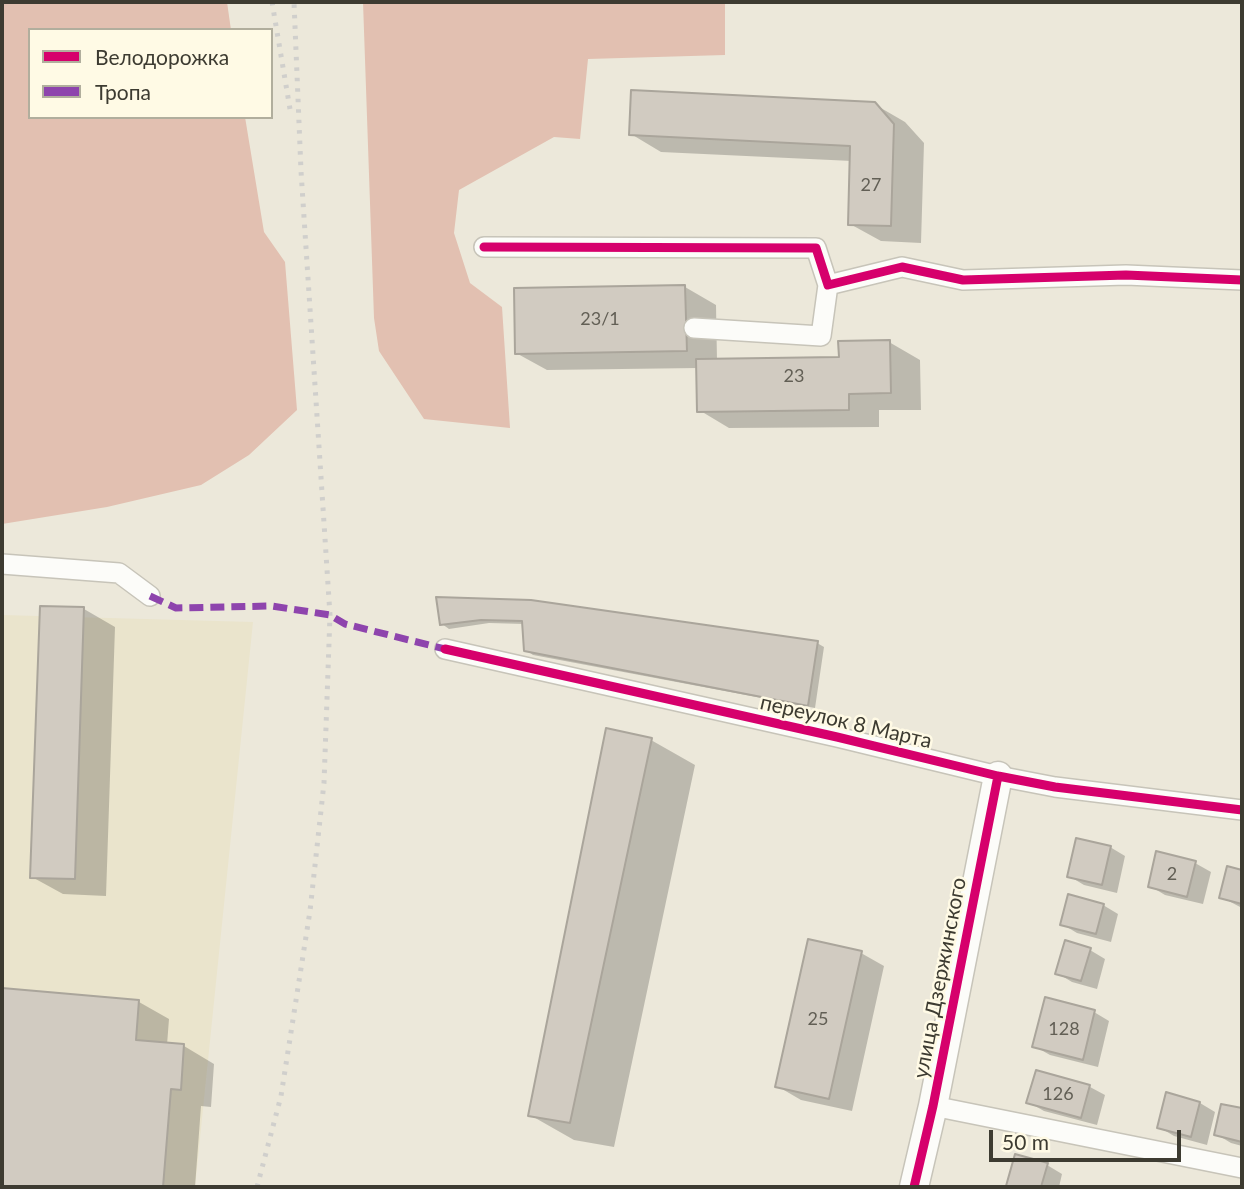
<!DOCTYPE html>
<meta charset="utf-8">
<style>
body{margin:0}
#map{position:relative;width:1244px;height:1189px;overflow:hidden;background:#ece8da;font-family:Lato,sans-serif}
canvas{display:block}
.frame{position:absolute;inset:0;border:4px solid #3d3b31;pointer-events:none}
.legend{position:absolute;left:28px;top:28px;width:245px;height:91px;box-sizing:border-box;background:#fffae5;border:2px solid #b1ae9d;margin:0;padding:9px 12px;list-style:none;font-size:21px;color:#3d3b31}
.legend li{display:flex;align-items:center;gap:14px;height:35px}
.legend b{width:35px;border:2px solid #b1ae9d}
.scale{position:absolute;left:989px;top:1130px;width:192px;height:32px;box-sizing:border-box;border:4px solid #3d3b31;border-top:0;padding-left:9px;font-size:21px;line-height:24px;white-space:nowrap;color:#3d3b31;-webkit-text-stroke:5px #fffae5;paint-order:stroke}
</style>
<div id="map">
<canvas width="1244" height="1189"></canvas>
<div class="frame"></div>
<ul class="legend">
<li><b style="height:9px;background:#d6006c"></b>Велодорожка</li>
<li><b style="height:9px;background:#8e44ad"></b>Тропа</li>
</ul>
<div class="scale">50 m</div>
</div>
<script>
const ctx = document.querySelector('canvas').getContext('2d');
ctx.lineJoin = 'round';
function paint(path, color) { ctx.fillStyle = color; ctx.fill(path, 'evenodd'); }
function strokePath(path, color, width, dash) { ctx.strokeStyle = color; ctx.lineWidth = width; ctx.lineCap = dash ? 'butt' : 'round'; ctx.setLineDash(dash || []); ctx.stroke(path); }
function write(font, color, halo, rows, align = 'center') {
  ctx.font = font + ' Lato,sans-serif'; ctx.lineWidth = 5; ctx.setLineDash([]); ctx.textBaseline = 'middle'; ctx.strokeStyle = halo; ctx.fillStyle = color; for (const [text, x, y, turn = 0] of rows) {
    ctx.save(); ctx.translate(x, y); ctx.rotate((+turn || 0) * Math.PI / 180); ctx.textAlign = isNaN(turn) ? turn : align; if (halo) ctx.strokeText(text, 0, 0); ctx.fillText(text, 0, 0); ctx.restore();
  }
}
const built = new Path2D(`
 M2,615L253,622L195,1187H2Z`);
const forest = new Path2D(`
 M2,2H227L231,30H30V117H245L264,232L285,262L297,410L249,455L201,485L107,507L2,524Z
 M363,2H725V55L588,59L580,139L554,137L459,190L454,233L470,283L502,307L510,428L424,419L379,351L374,318Z`);
const shadow = new Path2D(`
 M874,104L905,122L924,143L921,243L881,241L850,224L852,161L661,152L631,134Z
 M685,287L716,305L717,360L840,359L889,342L920,360L921,410H879V427L729,428L699,410L698,368L547,370L516,353Z
 M438,599L817,643L824,647L815,708L533,655L526,650L524,624L489,623L449,629L442,624Z
 M41,607L84,609L115,627L106,896L63,894L32,877Z
 M651,740L695,765L614,1147L574,1140L530,1115Z
 M1110,847L1125,856L1117,893L1084,885L1069,876Z
 M1195,863L1211,872L1203,904L1165,895L1150,886Z
 M1228,868L1242,871V908L1221,897Z
 M1103,905L1118,914L1111,942L1077,933L1062,924Z
 M1090,950L1105,959L1097,989L1072,982L1057,973Z
 M861,953L884,966L852,1111L801,1100L777,1086Z
 M2,990L139,1002L169,1019L167,1045L184,1046L214,1064L211,1107L201,1106L195,1187H2Z
 M1094,1012L1109,1021L1098,1067L1050,1055L1034,1046Z
 M1037,1072L1090,1087L1105,1095L1097,1125L1044,1111L1028,1102Z
 M1167,1094L1200,1103L1215,1112L1207,1145L1174,1136L1159,1127Z
 M1222,1106L1242,1110V1146L1231,1143L1216,1134Z
 M1047,1165L1062,1174L1059,1187L1008,1186Z`);
const building = new Path2D(`
 M631,90L875,102L894,124L891,226L848,225L850,146L629,135Z
 M685,285L687,351L515,354L514,288Z
 M890,340L891,393L849,394V410L697,412L696,359L839,357L838,341Z
 M436,597L531,600L818,641L808,706L524,651L522,621L481,620L440,625Z
 M40,606L84,607L75,879L30,878Z
 M606,728L652,738L570,1123L528,1116Z
 M1076,838L1111,846L1102,885L1067,877Z
 M1156,851L1196,861L1187,897L1148,887Z
 M1227,866L1242,870V904L1219,898Z
 M1068,894L1104,904L1096,934L1060,925Z
 M808,939L862,951L829,1099L775,1087Z
 M1065,940L1091,948L1081,981L1055,974Z
 M2,988L139,1000L136,1040L184,1044L181,1090L171,1089L163,1187H2Z
 M1045,997L1095,1010L1083,1060L1032,1047Z
 M1036,1070L1090,1085L1081,1118L1026,1103Z
 M1166,1092L1200,1102L1191,1137L1157,1128Z
 M1221,1104L1242,1108V1142L1214,1135Z
 M1015,1154L1048,1163L1041,1187L1006,1186Z`);
const street = new Path2D(`
 M484,247L816,248L828,285L902,267L963,280L1126,275L1242,280
 M694,328L821,336L828,285
 M2,564L119,573L150,596
 M445,649L837,737L998,776L1055,787L1242,810
 M933,1106L1242,1168`);
const secondary = new Path2D(`
 M914,1187L933,1106L998,776`);
const rail = new Path2D(`
 M272,2L290,109
 M257,1187L281,1096L310,911L324,783L330,615L301,171L294,2`);
const quiet = new Path2D(`
 M150,596L176,608L272,606L330,615L345,624L445,649`);
const cycleway = new Path2D(`
 M484,247L816,248L828,285L902,267L963,280L1126,275L1242,280
 M445,649L837,737L998,776L1055,787L1242,810
 M914,1187L933,1106L998,776`);
const numberNames = [
 ["27",871,185],
 ["23/1",600,319],
 ["23",794,376],
 ["2",1172,874],
 ["25",818,1019],
 ["128",1064,1029],
 ["126",1058,1094]
];
const streetNames = [
 ["переулок 8 Марта",846,722,13],
 ["улица Дзержинского",940,978,-79]
];
paint(built, '#eae4cc');
paint(forest, '#e2c0b1');
paint(shadow, '#0003');
paint(building, '#d1cbc1');
strokePath(building, '#aaa59b', 2);
strokePath(street, '#c7c4b9', 22);
strokePath(secondary, '#c7c4b9', 31);
strokePath(street, '#fcfcf9', 19);
strokePath(secondary, '#fcfcf9', 28);
strokePath(rail, '#d0cfcc', 5, [3.5, 7]);
strokePath(quiet, '#8e44ad', 7, [14, 7]);
strokePath(cycleway, '#d6006c', 9);
write('18px', '#625f55', null, numberNames);
write('21px', '#3d3b31', '#fffae5', streetNames);
</script>
